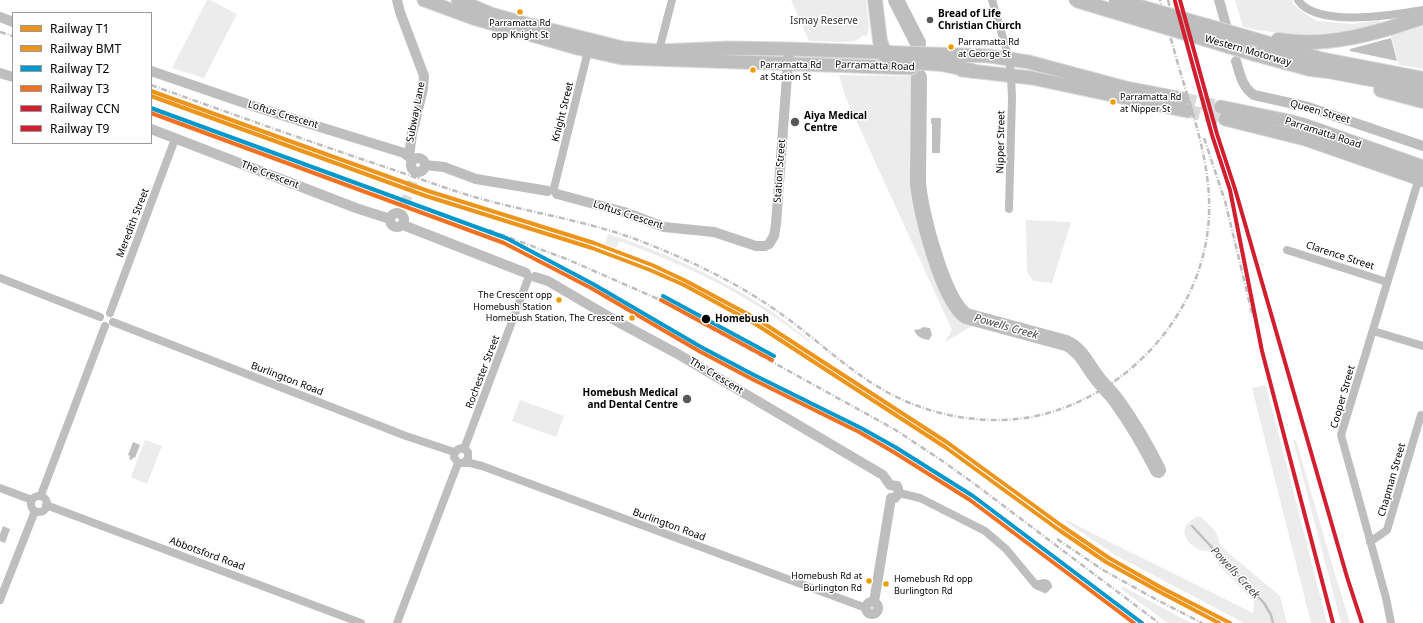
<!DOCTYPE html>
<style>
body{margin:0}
#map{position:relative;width:1423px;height:623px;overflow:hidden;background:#fff;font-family:"Noto Sans",sans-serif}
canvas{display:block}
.legend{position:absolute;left:12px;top:12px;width:140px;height:132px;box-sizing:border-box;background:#fff;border:1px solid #999;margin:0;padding:5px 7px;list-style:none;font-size:12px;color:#000}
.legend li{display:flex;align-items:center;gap:8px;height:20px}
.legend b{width:20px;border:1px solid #999}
</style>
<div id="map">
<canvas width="1423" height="623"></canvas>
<ul class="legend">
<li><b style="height:5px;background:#ed951b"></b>Railway T1</li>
<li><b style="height:5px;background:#ed951b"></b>Railway BMT</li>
<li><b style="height:5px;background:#0098cd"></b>Railway T2</li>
<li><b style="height:5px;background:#f37021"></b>Railway T3</li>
<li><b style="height:5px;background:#d11f2f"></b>Railway CCN</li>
<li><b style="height:5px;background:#d11f2f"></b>Railway T9</li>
</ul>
</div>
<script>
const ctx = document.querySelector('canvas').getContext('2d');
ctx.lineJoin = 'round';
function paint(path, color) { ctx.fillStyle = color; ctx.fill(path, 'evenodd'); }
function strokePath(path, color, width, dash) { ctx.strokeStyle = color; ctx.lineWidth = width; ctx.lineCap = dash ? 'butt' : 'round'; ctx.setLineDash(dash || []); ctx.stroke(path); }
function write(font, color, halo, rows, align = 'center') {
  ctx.font = font + ' "Noto Sans",sans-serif'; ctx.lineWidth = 3; ctx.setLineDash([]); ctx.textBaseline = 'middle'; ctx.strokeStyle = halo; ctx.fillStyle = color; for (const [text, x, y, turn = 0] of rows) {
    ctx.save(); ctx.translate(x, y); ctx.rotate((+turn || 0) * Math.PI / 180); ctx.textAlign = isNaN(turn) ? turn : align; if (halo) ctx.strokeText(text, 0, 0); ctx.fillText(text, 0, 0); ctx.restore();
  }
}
const green = new Path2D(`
 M207,0H210L237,14L204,78L172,68Z
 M791,0H866L869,27L867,37L863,35L858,40L849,42L809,41Z
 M1235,0H1292L1293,4L1307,15L1317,21L1353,24L1380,20V23C1331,36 1292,38 1243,27Z
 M1423,18V69L1399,65L1390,32Z
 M839,75L912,76V187L928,247L957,315L963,321L975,324L945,342L952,330L845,96Z
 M1026,220L1071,222L1052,283L1034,281L1027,272Z
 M608,234C666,252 721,278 771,311C784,320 797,331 810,341L809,342C789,327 768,312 746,299C706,275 663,257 619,241L616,248L605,244Z
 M1266,385L1327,623H1311L1252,388Z
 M520,400L564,416L556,437L512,421Z
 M145,440L162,446L147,484L131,477Z
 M1293,440H1296L1329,554L1350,623H1341Z
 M1197,517H1201C1208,524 1220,532 1219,543L1225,550L1280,596L1287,623H1244L1117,556L1066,522V520L1253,613L1254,601L1218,564V560C1216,558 1212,553 1209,552C1205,550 1200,551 1196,548C1181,538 1180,525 1197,517Z
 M1122,586L1191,623H1168L1121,589Z`);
const water = new Path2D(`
 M1391,38L1397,61L1350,51V49Z
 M931,118H941L940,153H932V124L931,123Z
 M923,327L930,328L932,335L929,340C922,339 917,337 914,330L920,329Z
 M133,442L140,445L135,458L133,457L132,460L129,459L130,456L128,455Z
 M3,526L10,529L5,543L0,541V534Z`);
const stream = new Path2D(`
 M1192,526L1264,603L1271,615L1273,623`);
const river = new Path2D(`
 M896,0L918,43
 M919,77L918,183C921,212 942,299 966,316L1066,343C1082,350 1087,366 1098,379C1104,387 1111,393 1116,400C1132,422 1146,446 1158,470`);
const tertiaryTunnel = new Path2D(`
 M404,205L416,173`);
const trunkTunnel = new Path2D(`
 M1183,99L1221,107
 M1187,111L1225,119`);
const minor = new Path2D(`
 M992,0L1009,59L1011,75L1012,97L1009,209
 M1298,0C1316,28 1395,15 1423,10
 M658,54L672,0
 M554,188L589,47
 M1287,250L1387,282
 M0,278L100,317
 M110,313L175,139
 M113,322L406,436L454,452
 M1373,331L1423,346
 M464,449L528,279
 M465,462L468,458V452L462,448C457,449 454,452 454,457L458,463H470L482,466L866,608
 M0,488L32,500
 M899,493L920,498L985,531L1006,549L1036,585L1044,583L1047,584L1048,586L1045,589L1036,585
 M41,495L105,326
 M31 504a8 8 0 1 1 16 0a8 8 0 1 1-16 0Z
 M46,505L361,623
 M1370,542L1387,530L1421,415
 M0,600L35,511
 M397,623L458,463
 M1391,623L1386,598L1341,435L1419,178`);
const tertiary = new Path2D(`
 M397,0L400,12L424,76L423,89L412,134L409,156
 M1219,0L1226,25
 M0,17L13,22
 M1236,61C1240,74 1242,87 1254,95L1308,107L1423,146
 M151,71L265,110L404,153L413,160
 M0,73L13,77
 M151,129L356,208L390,219
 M411 165a7 7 0 1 1 14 0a7 7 0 1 1-14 0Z
 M425,165L444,167L476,179L548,191
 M557,194L624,212L664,227L714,232L756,246H765L769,244L774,236L776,224L789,49
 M390 220a7 7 0 1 1 14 0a7 7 0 1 1-14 0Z
 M403,225L526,273
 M535,277L548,281L618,322L676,353L883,475L890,485
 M890,485L897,486L899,493L895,498H891
 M866 608a6 6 0 1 1 12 0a6 6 0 1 1-12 0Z
 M874,602L891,498`);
const trunk = new Path2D(`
 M424,0L473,18L577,48L622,58L911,68
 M458,0L491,14L523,23L623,48L659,51L729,48L789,49L989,56L1029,62L1126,88L1183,99
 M962,70L1032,78L1187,111
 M1221,107L1284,120L1304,125L1423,167
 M1225,119L1305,139L1423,180`);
const motorway = new Path2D(`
 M875,0L880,41L886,57L896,61L942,64L973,71
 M1249,38L1320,59L1423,79
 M1278,40C1326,48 1378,33 1423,17
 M1255,54L1310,69L1328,71L1423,89
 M1381,90L1423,101`);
const rail = new Path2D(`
 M1168,0L1176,34
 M0,32L13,36
 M151,85C232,114 313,143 394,170C420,179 445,188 471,196C529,213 592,221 648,244C696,263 743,286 784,316C828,348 866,388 918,406C958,421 1007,425 1048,413C1136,388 1206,306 1209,214C1211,166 1194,117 1180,71C1173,47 1167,24 1160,0
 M1204,138L1225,201L1253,317
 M489,230L569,260L658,299L894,429L944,462L980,488L1159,623
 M1057,539L1103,570L1157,600L1202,623`);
const motorwayBridge = new Path2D(`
 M1076,0L1255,54
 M1116,0L1249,38`);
const rail1 = new Path2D(`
 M151,91L428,191L594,243L652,265L686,281L757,319L948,443L1062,526L1109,558L1162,588L1230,623`);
const rail2 = new Path2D(`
 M151,96L426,196L592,248L650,270L684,285L754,323L945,447L1059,530L1106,562L1160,592L1219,623`);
const rail3 = new Path2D(`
 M151,108L506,238L593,284L701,347L754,375L861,428L895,447L973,496L1142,623
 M663,296L774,356`);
const rail4 = new Path2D(`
 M151,113L504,243L591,288L699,351L752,379L859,432L892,451L970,500L1134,623
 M661,300L772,360`);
const rail5 = new Path2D(`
 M1180,0L1217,134L1235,189L1347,577L1362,623`);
const rail6 = new Path2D(`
 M1175,1L1212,135L1230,190L1262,351L1333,623`);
const markers = [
 [520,12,3.5,"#eb9e00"],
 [930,20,4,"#595959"],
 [951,47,3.5,"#eb9e00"],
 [753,70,3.5,"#eb9e00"],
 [1113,102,3.5,"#eb9e00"],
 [795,122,5,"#595959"],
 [559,300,3.5,"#eb9e00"],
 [632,318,3.5,"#eb9e00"],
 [706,319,5,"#000"],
 [687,399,5,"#595959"],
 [869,581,3.5,"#eb9e00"],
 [886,584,3.5,"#eb9e00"]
];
const busNames = [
 ["Parramatta Rd",520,23,"center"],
 ["opp Knight St",520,35,"center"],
 ["Parramatta Rd",958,42],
 ["at George St",958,54],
 ["Parramatta Rd",760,65],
 ["at Station St",760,77],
 ["Parramatta Rd",1120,97],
 ["at Nipper St",1120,109],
 ["The Crescent opp",552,295,"right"],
 ["Homebush Station",552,307,"right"],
 ["Homebush Station, The Crescent",624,318,"right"],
 ["Homebush Rd at",862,576,"right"],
 ["Burlington Rd",862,588,"right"],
 ["Homebush Rd opp",894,579],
 ["Burlington Rd",894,591]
];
const poiNames = [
 ["Bread of Life",938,14],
 ["Christian Church",938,26],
 ["Aiya Medical",804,116],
 ["Centre",804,128],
 ["Homebush Medical",678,393,"right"],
 ["and Dental Centre",678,405,"right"]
];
const parkNames = [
 ["Ismay Reserve",824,21]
];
const streetNames = [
 ["Western Motorway",1248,51,16],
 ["Parramatta Road",875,66,2],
 ["Subway Lane",416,112,-79],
 ["Knight Street",563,112,-76],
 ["Queen Street",1320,112,16],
 ["Loftus Crescent",283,115,17],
 ["Parramatta Road",1323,133,18],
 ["Nipper Street",1001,142,-89],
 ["Station Street",780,171,-86],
 ["The Crescent",270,175,21],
 ["Loftus Crescent",628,215,18],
 ["Meredith Street",133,223,-69],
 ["Clarence Street",1340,256,18],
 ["Rochester Street",483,372,-69],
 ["The Crescent",716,376,31],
 ["Burlington Road",287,379,21],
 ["Cooper Street",1343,397,-74],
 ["Chapman Street",1392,480,-74],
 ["Burlington Road",669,525,20],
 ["Abbotsford Road",207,554,20]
];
const stopNames = [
 ["Homebush",715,319]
];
const waterNames = [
 ["Powells Creek",1006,327,16],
 ["Powells Creek",1235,573,47]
];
paint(green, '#ececec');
paint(water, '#bfbfbf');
strokePath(stream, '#bfbfbf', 2.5);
strokePath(river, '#bfbfbf', 16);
strokePath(tertiaryTunnel, '#d9d9d9', 10, [10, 5]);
strokePath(trunkTunnel, '#d9d9d9', 13, [13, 6]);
strokePath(trunk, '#dbdbdb', 15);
strokePath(motorway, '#dbdbdb', 16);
strokePath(minor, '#bebebe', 8);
strokePath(tertiary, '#bebebe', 10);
strokePath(trunk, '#bebebe', 13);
strokePath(motorway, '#bebebe', 14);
strokePath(rail, '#bebebe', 2.5, [6, 2, 1, 2]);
strokePath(motorwayBridge, '#dbdbdb', 16, []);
strokePath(motorwayBridge, '#bebebe', 14);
strokePath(rail1, '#ed951b', 4);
strokePath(rail2, '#ed951b', 4);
strokePath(rail3, '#0098cd', 4);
strokePath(rail4, '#f37021', 4);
strokePath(rail5, '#d11f2f', 4);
strokePath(rail6, '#d11f2f', 4);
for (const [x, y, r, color] of markers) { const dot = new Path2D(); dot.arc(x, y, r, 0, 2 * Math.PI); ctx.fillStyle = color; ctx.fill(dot); strokePath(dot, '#fff', 1.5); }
write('9px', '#000', '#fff', busNames, 'left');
write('bold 10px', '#000', '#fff', poiNames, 'left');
write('10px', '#333', '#fff', parkNames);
write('10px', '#000', '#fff', streetNames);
write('bold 10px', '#000', '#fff', stopNames, 'left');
write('italic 11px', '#444', '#fff', waterNames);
</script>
